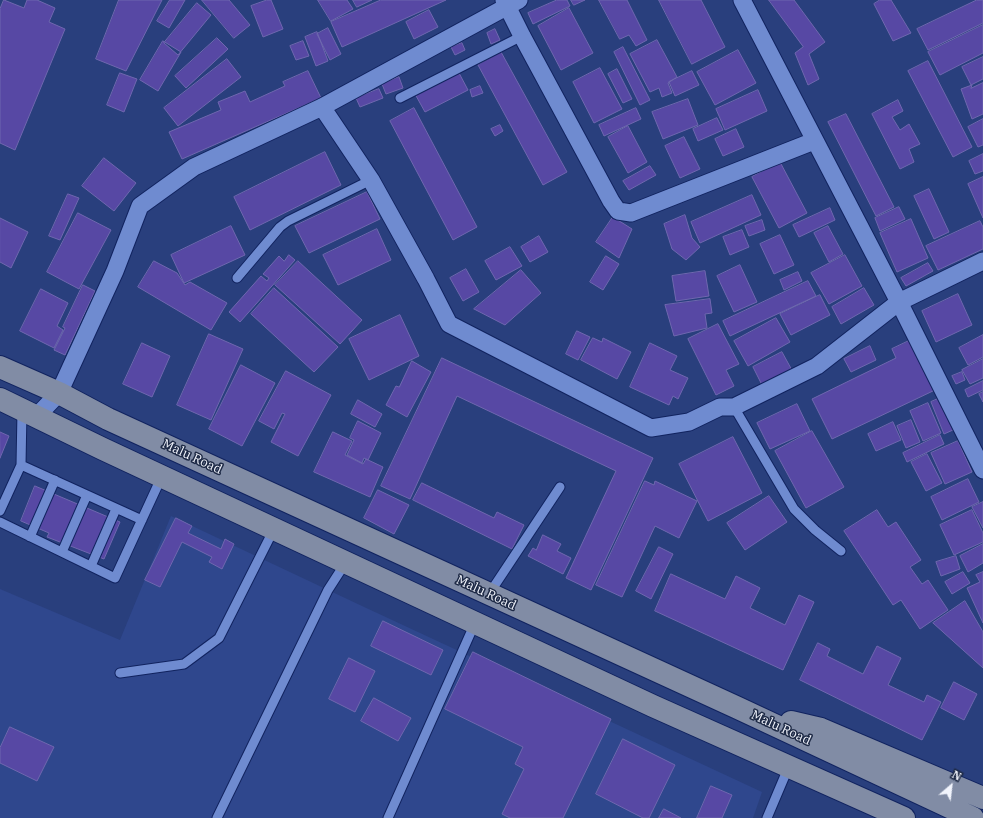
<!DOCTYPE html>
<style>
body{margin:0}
#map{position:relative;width:983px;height:818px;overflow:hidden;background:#293f7d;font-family:"IBM Plex Serif",serif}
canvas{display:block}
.north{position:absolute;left:931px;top:766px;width:40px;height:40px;-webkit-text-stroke:3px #1d2945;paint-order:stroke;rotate:28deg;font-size:11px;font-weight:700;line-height:16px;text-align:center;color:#f1f4fc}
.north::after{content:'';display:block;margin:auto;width:14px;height:18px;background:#f1f4fc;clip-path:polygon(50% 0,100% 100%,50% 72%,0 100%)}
</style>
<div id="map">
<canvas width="983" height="818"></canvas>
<div class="north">N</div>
</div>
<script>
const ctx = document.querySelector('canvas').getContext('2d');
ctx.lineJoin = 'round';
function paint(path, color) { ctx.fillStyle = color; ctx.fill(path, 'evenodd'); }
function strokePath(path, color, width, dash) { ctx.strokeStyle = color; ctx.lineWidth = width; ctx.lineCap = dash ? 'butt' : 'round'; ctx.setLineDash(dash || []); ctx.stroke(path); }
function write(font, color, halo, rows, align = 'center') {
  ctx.font = font + ' "IBM Plex Serif",serif'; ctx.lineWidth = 3; ctx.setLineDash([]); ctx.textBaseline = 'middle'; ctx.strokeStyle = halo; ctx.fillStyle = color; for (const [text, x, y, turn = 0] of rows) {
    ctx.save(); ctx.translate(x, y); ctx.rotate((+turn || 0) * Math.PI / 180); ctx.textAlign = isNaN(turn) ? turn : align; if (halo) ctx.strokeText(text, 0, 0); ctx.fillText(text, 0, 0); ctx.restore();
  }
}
const built = new Path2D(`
 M171,516L362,606L762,792L753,818H0V589L120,640Z`);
const building = new Path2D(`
 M4,0L24,8L27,0H37L55,8L49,22L65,29L15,150L0,143V9Z
 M119,0H162L126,71L96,59Z
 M170,0H185L169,28L157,21Z
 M202,0H229L250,25L234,38Z
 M267,0H271L283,29L263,37L251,6Z
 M318,0H347L353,9L331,21Z
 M353,0H372L357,7Z
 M381,0H446L342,47L331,22Z
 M557,0H567L570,6L533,24L528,13Z
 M571,0H585L574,5Z
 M599,0H627L647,40L636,46L629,35L620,39Z
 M659,0H701L725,47L692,64Z
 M769,0H794L825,42L809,54L819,79L808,85L795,53L803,47Z
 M880,0H891L911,33L893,41L874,4Z
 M977,0H983V23L928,50L917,29Z
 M197,3L211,15L178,55L164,43Z
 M569,8L593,53L561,70L538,26Z
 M429,10L438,27L414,39L406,22Z
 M983,25V53L940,75L928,52Z
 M328,28L341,54L330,60L317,34Z
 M495,29L500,40L491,44L487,33Z
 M317,32L328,61L316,66L305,37Z
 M217,38L228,49L186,88L175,76Z
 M657,40L677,77L668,83L672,93L662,97L659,88L650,92L630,54Z
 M163,41L181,52L158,91L140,80Z
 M303,41L309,56L296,60L290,46Z
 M462,43L465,50L455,55L451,47Z
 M623,47L650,100L640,105L614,52Z
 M738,50L756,83L715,105L697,72Z
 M501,52L567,172L543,185L478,65Z
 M983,57V79L971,85L962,67Z
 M227,59L241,77L178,126L164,108Z
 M928,61L972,147L953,157L908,71Z
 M600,68L622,109L594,123L573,82Z
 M617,69L632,99L623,103L608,74Z
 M308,71L321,98L182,159L169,132L221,110L218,102L245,91L250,102L285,86L283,82Z
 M692,71L699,85L675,96L669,82Z
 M120,73L137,79L124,112L107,105Z
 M459,73L468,90L425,112L415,94Z
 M399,77L403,88L386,94L382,84Z
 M983,83V114L972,119L961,89L972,85L971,88Z
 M480,86L483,93L472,97L470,90Z
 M379,89L383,98L360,107L356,98Z
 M758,90L767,111L725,130L716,109Z
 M688,99L698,125L663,139L652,112Z
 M898,100L903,111L892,117L900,130L909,124L920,144L909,149L914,162L900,169L872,114Z
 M414,108L477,227L453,240L390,121Z
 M636,108L641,119L604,136L599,125Z
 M846,114L894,207L876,216L828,122Z
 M717,118L723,130L698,141L693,129Z
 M983,119V145L978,147L968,127Z
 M500,125L503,131L495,136L491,129Z
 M628,126L647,162L628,173L608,137Z
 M736,129L744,147L723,156L715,139Z
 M684,137L700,169L680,178L665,146Z
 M325,152L341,185L250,230L234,197Z
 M983,154V171L975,174L969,161Z
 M104,158L136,183L114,211L82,186Z
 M780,162L807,213L779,228L752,177Z
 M650,166L656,175L629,190L623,181Z
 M983,177V218L968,184Z
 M929,189L949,232L934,239L914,196Z
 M367,192L380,219L309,253L295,226Z
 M68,194L79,198L60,240L49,236Z
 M752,195L761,215L700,243L691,222Z
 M899,207L905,219L880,231L875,218Z
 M830,208L835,220L799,237L793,225Z
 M78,213L111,230L79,289L47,272Z
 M685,215L692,238L700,247L686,260L672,249L664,224Z
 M613,217L632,229L619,258L596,242Z
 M0,218L28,232L11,268L0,262Z
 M911,219L928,258L897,272L880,233Z
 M762,220L765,230L749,236L745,226Z
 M980,221L983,227V249L938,270L926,246Z
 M231,226L245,255L184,283L171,255Z
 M828,226L843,254L829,262L814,233Z
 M377,229L391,260L338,285L323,255Z
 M742,230L749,247L730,255L723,237Z
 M780,235L794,265L774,274L760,244Z
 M539,236L548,252L530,262L521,247Z
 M510,247L522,266L496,280L485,261Z
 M289,255L295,260L240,322L229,312L261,276L267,281L269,278L263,274L279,256L284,261Z
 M845,255L862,286L829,304L811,273Z
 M606,256L619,264L603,290L590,282Z
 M154,261L177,273L185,285L190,282L227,303L211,330L138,287Z
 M298,261L362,320L340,344L275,285Z
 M928,263L933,271L906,286L901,278Z
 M740,265L757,302L734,312L717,276Z
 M466,269L479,292L463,301L450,278Z
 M521,270L541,293L505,325L474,309Z
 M705,271L709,296L676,301L672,276Z
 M798,272L802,281L784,290L780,280Z
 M808,281L816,296L730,336L723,321Z
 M83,285L95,291L65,355L54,350L65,328L63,327Z
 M274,288L338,347L314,372L251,314Z
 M864,288L874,305L841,324L832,307Z
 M41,289L68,303L57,326L63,330L54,348L20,331Z
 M958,294L972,325L936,342L922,311Z
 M820,295L830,315L791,335L780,314Z
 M710,299L712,313L705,314L707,328L674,336L665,305Z
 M400,315L419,356L369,380L349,339Z
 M776,318L790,342L748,366L734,341Z
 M718,324L739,364L726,370L734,386L716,395L688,339Z
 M577,331L590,337L578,360L566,354Z
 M209,334L243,349L211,420L177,405Z
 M983,335V357L968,365L959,348Z
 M593,338L602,342L603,338L631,352L617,379L581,360Z
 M911,340L935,390L832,439L812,399L896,358L892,349Z
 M142,343L170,356L152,397L123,384Z
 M650,343L677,356L670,370L688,378L678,399L673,396L669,405L630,387Z
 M870,346L876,360L851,372L844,359Z
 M782,352L793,372L763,387L753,367Z
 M442,358L653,458L591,590L566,578L616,471L457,396L410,499L381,486Z
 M983,359V378L970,384L962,370Z
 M412,361L431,372L407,417L386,405L396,386L399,387Z
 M241,365L275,383L242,446L209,429Z
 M286,371L331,395L298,456L271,442L285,414L282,413L274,429L259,421Z
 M962,372L965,380L956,384L952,376Z
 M983,381V390L968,397L965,390Z
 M983,392V402L979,394Z
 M940,398L953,430L944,434L931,402Z
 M358,400L382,414L375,427L351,414Z
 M928,403L941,433L923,441L910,411Z
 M797,404L810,431L770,449L757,423Z
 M911,420L920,442L906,448L897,426Z
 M358,421L381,433L368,460L364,458L362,463L347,455L354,440L350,438Z
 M893,422L901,440L876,451L868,434Z
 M812,431L844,487L806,508L775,451Z
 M0,432L9,436L0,458Z
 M333,432L352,441L345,455L363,464L366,459L383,467L370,497L314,472Z
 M940,435L944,444L907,462L903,453Z
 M733,437L762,493L708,521L679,464Z
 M958,441L972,472L945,484L931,453Z
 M927,454L942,483L926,491L911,462Z
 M968,479L979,502L942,520L931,497Z
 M645,481L654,485L655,481L697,501L679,538L655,526L622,597L596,585Z
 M422,483L494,518L497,512L524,525L512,549L413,500Z
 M35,486L120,522L104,559L47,537L49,533L21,521Z
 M378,490L409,505L394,534L364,518Z
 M769,496L787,522L745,550L727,523Z
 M983,502V528L972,507Z
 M877,510L888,527L896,522L921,560L910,567L922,584L928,580L948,610L920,629L901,600L893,605L844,531Z
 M972,510L983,533V542L954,555L940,525Z
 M176,518L192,526L188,533L221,549L225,539L234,544L222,569L209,562L212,557L182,542L160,587L145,580Z
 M543,535L561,544L557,551L571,558L563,574L528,556L533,548L536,550Z
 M983,544V563L968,572L960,556Z
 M659,547L673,554L651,599L636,591Z
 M956,556L960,569L941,576L936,562Z
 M963,572L970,583L952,594L945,582Z
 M983,572V623L967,588L980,582L976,575Z
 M671,574L725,599L736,576L760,588L750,608L785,625L799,595L814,602L783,670L655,611Z
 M965,601L983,632V668L933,623Z
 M383,621L443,650L431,675L371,646Z
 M818,643L830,649L827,656L863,674L877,646L901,658L888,685L924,702L927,695L941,702L922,740L800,680Z
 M473,652L611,719L563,818H510L502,814L524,769L515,764L523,747L445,709Z
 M349,658L375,671L355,712L329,699Z
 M954,682L977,694L964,720L941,708Z
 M374,698L411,718L398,741L361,721Z
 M10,727L54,747L37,781L0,763V748Z
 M623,739L675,765L649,818H643L596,794Z
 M711,786L732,795L722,818H697Z
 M664,809L681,818H659Z`);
const lane = new Path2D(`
 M400,98L522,36
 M237,278L280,227L288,221L371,180
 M734,407L794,509L815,530L841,551
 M21,465L142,520
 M0,511L21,465L22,411
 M0,522L115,578L162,476
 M30,537L55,480
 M62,552L87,495
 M91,566L116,509
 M489,594L560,487
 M120,673L184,664L219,638L274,529
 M217,818L328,590L346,562
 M388,818L475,623
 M767,818L789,766`);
const street = new Path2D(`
 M504,0L522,36L611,201L618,211L631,213L814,141
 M742,0L899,302L983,470
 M322,107L371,180L426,279L449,324L651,428L689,422L720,407H734L817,366L899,302L983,261
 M37,416L59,393L115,271L140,206L194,167L322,107L519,0`);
const secondary = new Path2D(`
 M0,367L59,393L108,419L738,708L973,818
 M0,399L103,449L653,706L904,818
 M791,722L821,729L983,798`);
const streetNames = [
 ["Malu Road",192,457,25],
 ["Malu Road",486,593,25],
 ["Malu Road",781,728,25]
];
paint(built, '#2f478d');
paint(building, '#5748a4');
strokePath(building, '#6f67af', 1);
strokePath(lane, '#11235f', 11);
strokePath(street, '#11235f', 19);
strokePath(secondary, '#11235f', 24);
strokePath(lane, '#6f8bd0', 9);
strokePath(street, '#6f8bd0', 17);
strokePath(secondary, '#818ca5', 22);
write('13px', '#f1f4fc', '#1d2945', streetNames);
</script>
